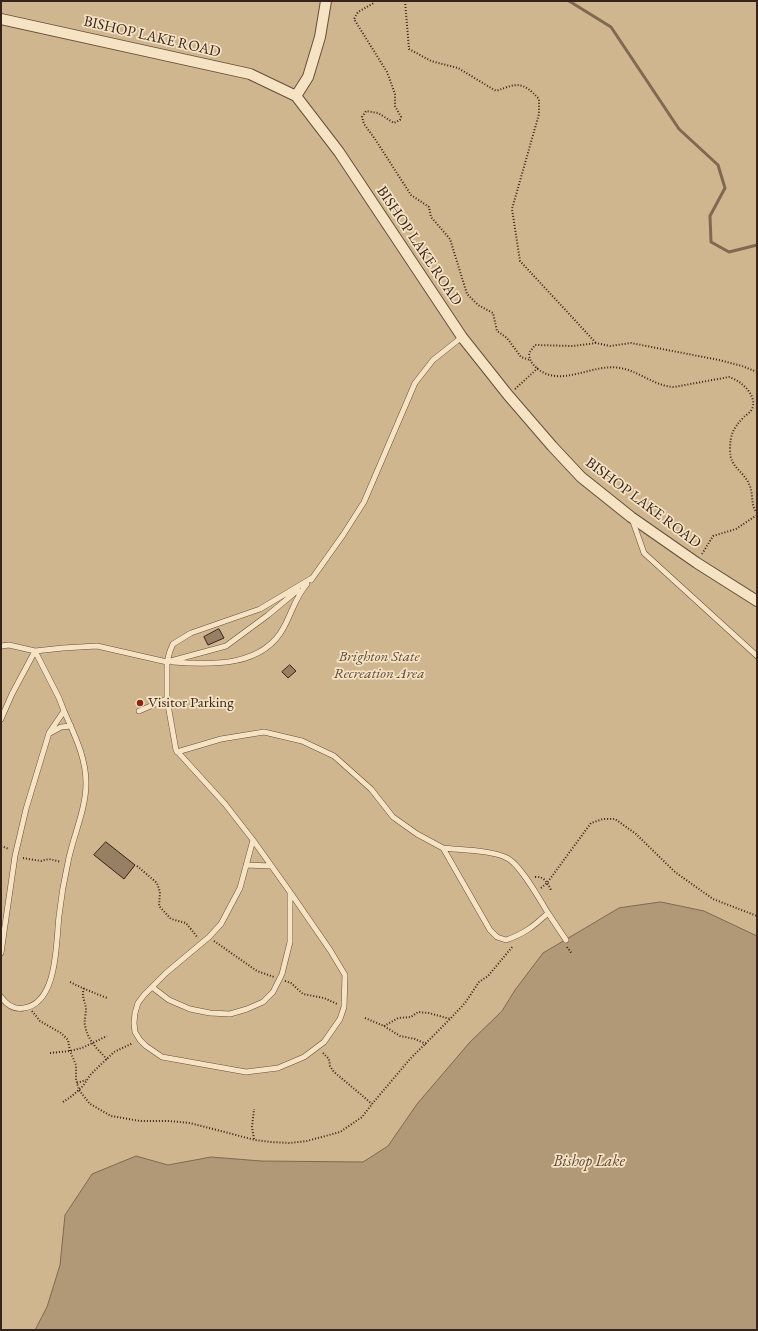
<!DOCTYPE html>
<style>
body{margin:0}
#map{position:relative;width:758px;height:1331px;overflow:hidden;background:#f0d4a5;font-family:"EB Garamond",serif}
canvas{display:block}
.frame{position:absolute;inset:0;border:2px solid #36231c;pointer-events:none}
</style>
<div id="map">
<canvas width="758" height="1331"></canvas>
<div class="frame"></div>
</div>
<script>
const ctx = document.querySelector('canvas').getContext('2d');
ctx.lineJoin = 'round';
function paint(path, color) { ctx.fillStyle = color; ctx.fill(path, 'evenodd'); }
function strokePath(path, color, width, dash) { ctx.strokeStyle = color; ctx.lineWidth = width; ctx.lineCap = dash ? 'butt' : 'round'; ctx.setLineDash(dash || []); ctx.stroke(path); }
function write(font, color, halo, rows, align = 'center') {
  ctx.font = font + ' "EB Garamond",serif'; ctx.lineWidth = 3.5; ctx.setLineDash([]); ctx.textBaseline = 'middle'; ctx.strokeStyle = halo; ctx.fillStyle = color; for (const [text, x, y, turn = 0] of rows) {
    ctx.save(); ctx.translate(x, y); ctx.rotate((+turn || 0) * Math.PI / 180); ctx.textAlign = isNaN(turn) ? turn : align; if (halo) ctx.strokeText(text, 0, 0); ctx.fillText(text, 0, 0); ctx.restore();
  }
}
const green = new Path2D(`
 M1,1H757V1330H1Z`);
const water = new Path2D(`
 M661,902L704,911L757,936V1330H35L47,1307L60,1265L65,1215L92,1174L136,1156L168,1165L211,1157L261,1161L363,1162L388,1146L417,1104L470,1042L502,1011L515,990L543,953L619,908Z`);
const stream = new Path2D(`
 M569,1L611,27L679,129L718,165L725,188L710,216L711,242L729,252L757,245`);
const building = new Path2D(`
 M219,629L224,638L208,645L204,637Z
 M290,665L296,671L288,678L282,672Z
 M106,842L135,865L124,879L94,855Z`);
const path = new Path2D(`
 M374,1V3L358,12L354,19L387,72L395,94V106L401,117L400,120L394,123L378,113L366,111L362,117L364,124L375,139L411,195L429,207L431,217L450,239L467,294L478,305L493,313L497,331L507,338L521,357L530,360
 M405,1L409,49L431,61L458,68L496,91C518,83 522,81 539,99V114L512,209L520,261L596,343
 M757,372L742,366L719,360L631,343L610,346L596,343L573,346L535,345L529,353C530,362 532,364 539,370C563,387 593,363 620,368C639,371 654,386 674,387L729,377C740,380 758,395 752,409C751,412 746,415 744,417C733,428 730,435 730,450C730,468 743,470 749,484C754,494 750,505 757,513
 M515,389L538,368
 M702,554L713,536L736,529L757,515
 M1,846L9,849
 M23,858L41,861L49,859L61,862
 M137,866L157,883L160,892L159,906L171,919L186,923L198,938
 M535,877C544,876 547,882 551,890
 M541,888L547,883L591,823L603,819H615L636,834L675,872L713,899L757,916
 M214,941L257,971L274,977
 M567,947L572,954
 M285,981L291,983L303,994L324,998L337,1004
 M70,982C82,988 94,993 107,998
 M84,988C81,997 85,1000 86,1009C86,1014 84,1020 85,1025C87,1039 97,1049 107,1059
 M32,1011L40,1021L61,1033L68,1040L70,1051L76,1065V1079L79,1090L90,1104L111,1116L140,1121H169L190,1123L255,1140L271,1142L290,1143L307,1141L340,1132L362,1117L372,1104L410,1059L450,1019L465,1003L479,982L488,976L513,946
 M365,1018L384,1026L400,1036L415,1039L426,1044
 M384,1026L398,1018L411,1017L418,1012L429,1013L450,1019
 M50,1053L70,1051L82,1048L107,1036
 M323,1053L329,1059L330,1066L334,1072L358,1092L372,1104
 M77,1083L86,1080
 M63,1102L72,1096L83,1086L91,1074L114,1052L133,1043
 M254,1139L252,1127L254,1109`);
const service = new Path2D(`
 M632,519L644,553L757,656
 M311,580L343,535L364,502L415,383L433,360L462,337
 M1,646L9,645L35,651L12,694L1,719
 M173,662C212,665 263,667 284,627C292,612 296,596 307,584
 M64,711L59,698L35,651L63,648L97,646L167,662L226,646L268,615L298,590
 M139,711L167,699
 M50,733L61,727L71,726
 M177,752L221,739L264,732L302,741L334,756L371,789L393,817L417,834L443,848
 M253,840L240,888L221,924L209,937L166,973L144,995L138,1003L135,1013L134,1023L135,1032L140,1040L146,1046L162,1057L246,1072L278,1068L304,1057L324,1042L340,1019L344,1007L345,975L330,950L290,892
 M443,848C460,850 492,850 507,858C520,864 540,900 548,913C534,926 524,934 506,940L497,937L490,930Z
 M246,865L271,866
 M548,913L566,940
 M1,953L15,856L26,809L49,733L64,711C74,734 86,757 86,783C86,810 73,836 68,862C64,880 61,898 59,916C56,942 58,1003 24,1008C14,1010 6,1004 1,997
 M152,987L169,1000L190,1009L210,1013L230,1014L247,1009L263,1002L273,992L282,974L290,942V892L253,840L225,804L176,750L167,699V662L170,651L173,644L191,633L260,609L312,578`);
const minor = new Path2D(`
 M1,19L250,74L296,96L339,152L462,337L508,395L552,446L581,477L631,517L697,563L757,601
 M296,96L308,77L320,37L326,1`);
const markers = [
 [140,703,4,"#8f2418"]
];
const streetNames = [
 ["BISHOP LAKE ROAD",152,37,13],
 ["BISHOP LAKE ROAD",419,246,56],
 ["BISHOP LAKE ROAD",643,503,37]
];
const parkNames = [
 ["Brighton State",379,657],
 ["Recreation Area",379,674]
];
const poiNames = [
 ["Visitor Parking",148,703]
];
const waterNames = [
 ["Bishop Lake",589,1162]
];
paint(green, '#d0b68e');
paint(water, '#b19876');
strokePath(water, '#806952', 1);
strokePath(stream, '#806952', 3);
paint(building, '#977f63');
strokePath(building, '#36231c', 1);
strokePath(service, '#644f3e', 6);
strokePath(minor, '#644f3e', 12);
strokePath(path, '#36231c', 2, [1, 2]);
strokePath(service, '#f5e3c4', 5);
strokePath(minor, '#f5e3c4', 10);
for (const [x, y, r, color] of markers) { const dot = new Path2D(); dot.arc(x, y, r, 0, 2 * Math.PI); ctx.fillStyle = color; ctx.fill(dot); strokePath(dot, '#f5e3c4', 1.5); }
write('15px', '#36231c', '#f5e3c4', streetNames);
write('italic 15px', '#5c4838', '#f5e3c4', parkNames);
write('15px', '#36231c', '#f5e3c4', poiNames, 'left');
write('italic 16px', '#5b4637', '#f5e3c4', waterNames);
</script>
